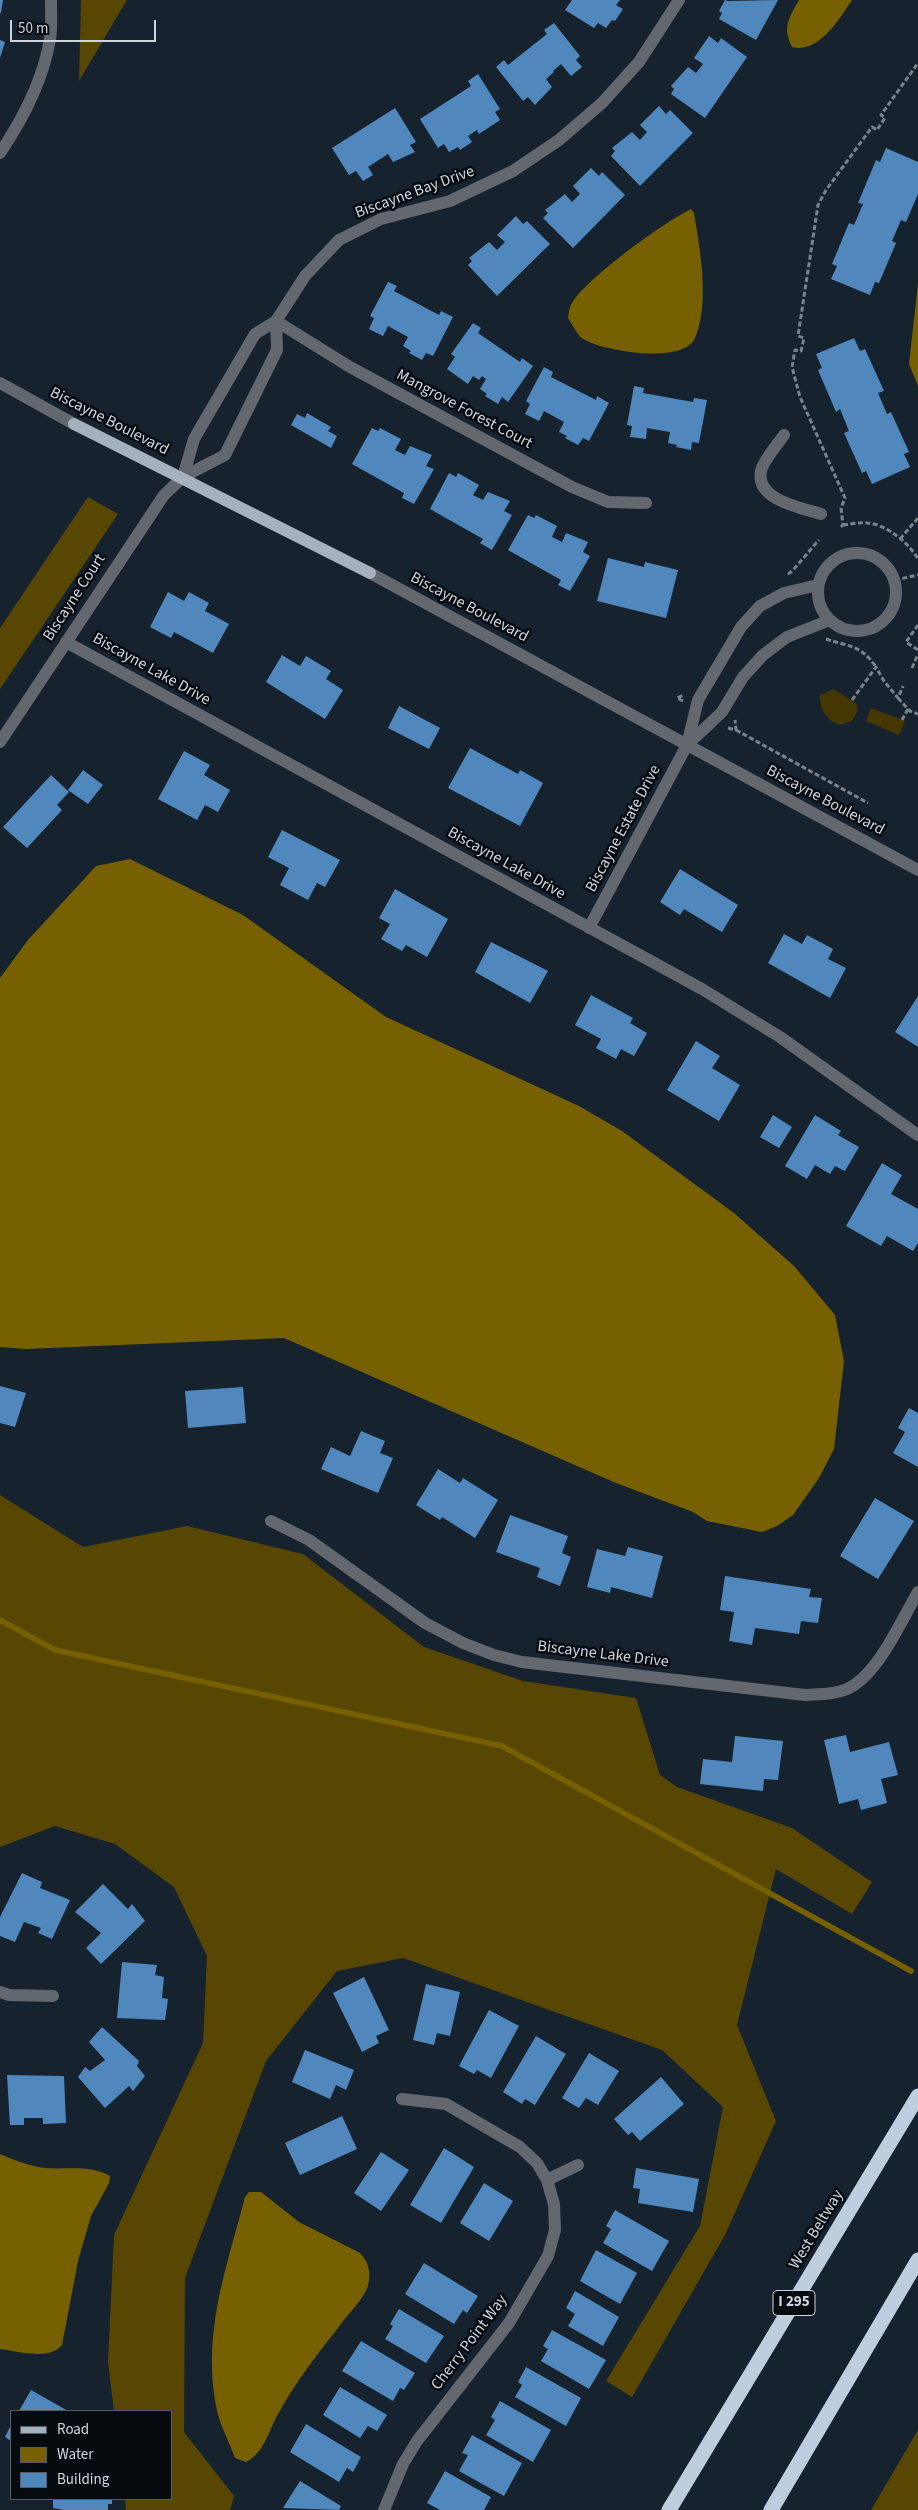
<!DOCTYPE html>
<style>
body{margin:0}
#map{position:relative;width:918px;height:2510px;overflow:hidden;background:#16222d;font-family:"Source Sans 3",sans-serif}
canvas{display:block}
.legend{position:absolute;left:10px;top:2410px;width:162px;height:90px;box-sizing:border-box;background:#060b10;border:1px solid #565c62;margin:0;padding:6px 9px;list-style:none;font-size:15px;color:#cdd5dd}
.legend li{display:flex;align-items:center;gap:10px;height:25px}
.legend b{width:25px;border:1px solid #565c62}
.scale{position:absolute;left:10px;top:20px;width:146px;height:22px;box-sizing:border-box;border:2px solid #cdd5dd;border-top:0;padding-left:6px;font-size:15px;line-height:18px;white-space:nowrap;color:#cdd5dd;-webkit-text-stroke:4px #060b10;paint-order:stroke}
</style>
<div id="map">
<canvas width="918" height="2510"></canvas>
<ul class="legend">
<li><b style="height:6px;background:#a4b1be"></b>Road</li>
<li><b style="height:14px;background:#766002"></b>Water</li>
<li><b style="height:14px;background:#5088be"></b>Building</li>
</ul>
<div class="scale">50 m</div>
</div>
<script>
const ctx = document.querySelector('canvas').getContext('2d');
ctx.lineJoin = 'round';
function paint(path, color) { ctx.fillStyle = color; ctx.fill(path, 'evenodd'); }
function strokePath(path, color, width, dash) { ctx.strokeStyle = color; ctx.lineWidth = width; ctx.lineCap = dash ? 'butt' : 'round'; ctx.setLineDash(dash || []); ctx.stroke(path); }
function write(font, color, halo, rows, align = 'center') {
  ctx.font = font + ' "Source Sans 3",sans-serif'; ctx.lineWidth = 5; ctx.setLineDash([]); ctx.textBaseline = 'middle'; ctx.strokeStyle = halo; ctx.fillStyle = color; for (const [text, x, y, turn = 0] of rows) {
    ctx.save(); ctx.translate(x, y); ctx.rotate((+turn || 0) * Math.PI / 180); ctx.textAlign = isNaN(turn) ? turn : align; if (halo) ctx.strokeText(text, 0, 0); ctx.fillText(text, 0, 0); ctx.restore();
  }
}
const green = new Path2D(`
 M833,689L856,703L858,710L852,721L840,725C825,719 820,710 820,695Z
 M871,708L905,721L899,735L866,721Z`);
const forest = new Path2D(`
 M81,0H127L79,81Z
 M88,497L118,514L0,689V628Z
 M0,1495L83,1547L187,1526L303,1554L424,1647L523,1681L636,1698L660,1775L677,1787L792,1828L872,1882L852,1914L776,1869L737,2025L776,2121L725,2235L632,2397L606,2381L700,2226L723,2107L662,2050L403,1958L337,1971L266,2061L185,2278L184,2432L234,2496L230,2510H126L125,2499H171V2411H114L108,2362L114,2235L203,2043L207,1956L174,1887L115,1844L55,1826L0,1847Z
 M918,2430V2510H871Z`);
const water = new Path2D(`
 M799,0H852C839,19 819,54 792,47C782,27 789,18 799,0Z
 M691,209L694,213C700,249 710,303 695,338C683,365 603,351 583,339C577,335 572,324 568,318C569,313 569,307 572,303C587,278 664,222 691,209Z
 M918,283V386L909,364Z
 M130,859L243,915L386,1017L579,1106L622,1131L734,1213L794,1266L835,1315L844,1361L834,1449L819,1478L793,1515L777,1526L762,1532L707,1521L693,1512L616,1483L284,1338L26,1349L0,1347V978L28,940L96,866Z
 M0,2154C14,2160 29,2166 45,2168C67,2170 90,2164 110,2176L109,2183L91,2216L78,2261L62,2345C49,2361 18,2351 0,2349Z
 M249,2192H261L299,2222L360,2253C370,2263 372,2277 366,2291C359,2304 346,2316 338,2328C316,2356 294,2384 277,2416C268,2432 264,2453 246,2462L235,2458C230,2444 222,2429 218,2415C200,2338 226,2270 245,2197Z`);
const stream = new Path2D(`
 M0,1620L55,1650L502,1746L911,1971`);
const building = new Path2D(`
 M0,0H3L1,13H0Z
 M572,0H620L616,5L623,9L615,21L612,20L606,28L598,23L594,28L565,10Z
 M725,0L728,1L778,0L756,40L719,19L722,13L719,11Z
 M554,23L580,56L576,60L582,67L571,76L561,64L553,71L554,72L546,79L552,87L535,105L528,97L523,101L496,67L504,60L508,65L547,34L544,30Z
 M709,36L718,43L721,38L747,57L705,118L671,94L674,89L671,86L688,67L696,73L703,64L694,58Z
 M0,40L5,42L0,58Z
 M478,74L500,109L495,112L500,120L479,134L477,130L468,136L472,142L460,150L458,147L449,152L444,144L438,148L420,119L471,86L468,81Z
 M659,106L666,114L670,110L693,133L640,186L611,156L615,151L612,148L632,132L640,140L647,132L640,125Z
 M395,108L416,142L410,145L415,152L393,162L388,154L368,167L373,175L363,181L356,171L349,175L332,148Z
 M886,148L918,162V194L906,222L901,220L892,241L896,243L879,283L875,282L870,295L831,279L837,266L832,264L849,223L854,225L863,204L858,203L876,160L880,162Z
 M591,168L599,176L602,172L625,195L573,248L543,218L548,213L545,210L565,194L572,202L580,194L573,186Z
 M516,216L523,224L527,221L550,244L497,296L468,265L472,261L469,258L489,242L497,250L505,242L497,235Z
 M388,282L397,286L394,291L439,315L441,311L453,317L433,356L426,353L422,360L409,353L411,351L403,346L408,337L388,326L383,336L369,329L374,318L370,316Z
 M473,323L481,328L478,333L520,362L522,358L533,366L508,402L502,397L498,404L485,396L487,394L480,389L486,379L482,376L479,380L473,376L468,384L447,369L455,357L451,354Z
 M854,338L860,351L865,349L884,391L878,393L887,414L891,412L909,452L904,454L910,467L872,484L866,471L862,473L844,433L849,431L840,409L836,412L818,370L822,368L816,354Z
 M544,367L553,372L551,377L596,400L597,396L609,403L589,441L583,438L578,445L565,438L567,436L559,432L564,422L544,411L539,421L525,414L530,404L526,401Z
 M634,386L644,388L643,393L693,402L694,398L707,400L699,443L692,442L691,450L676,447L677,445L668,443L670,432L647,428L646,439L630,437L632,426L627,425Z
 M307,413L331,427L328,431L337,436L331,448L291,425L297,414L305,418Z
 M372,428L378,431L380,428L401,439L395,450L405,455L410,446L432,455L426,466L434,469L414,504L402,498L404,493L352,464Z
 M449,473L456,477L458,473L479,485L473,495L483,500L488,492L510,501L504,511L512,515L492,550L480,543L483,539L430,509Z
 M528,515L534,518L536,515L557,526L552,537L562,542L566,533L588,542L583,552L590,556L570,591L558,585L561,580L508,550Z
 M608,558L644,567L645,562L678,570L666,618L597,601Z
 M168,592L184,601L189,592L209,603L205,611L229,624L213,653L174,632L171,638L150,627Z
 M282,655L300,666L306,656L331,671L326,679L343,690L325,719L266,682Z
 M399,706L440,728L429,749L388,728Z
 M470,748L518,774L520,770L543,783L520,826L448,788Z
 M184,751L210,765L204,775L230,790L218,812L205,805L197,820L158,799Z
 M83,770L103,785L88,804L68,790Z
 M51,775L69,792L57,805L62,810L27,848L3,827Z
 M282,830L340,860L325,887L317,883L308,900L280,885L289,868L268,857Z
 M680,869L738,905L722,932L684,909L680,915L660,902Z
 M395,889L448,919L427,957L406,945L402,951L381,939L390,924L379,918Z
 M784,934L802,944L807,935L833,949L828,959L846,968L830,998L768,963Z
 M491,942L548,971L530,1003L475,972Z
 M591,995L633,1018L630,1023L647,1033L634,1056L621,1049L616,1059L596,1048L601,1039L575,1025Z
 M918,996V1047L895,1032Z
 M696,1041L720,1056L712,1068L740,1085L719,1121L667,1090Z
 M773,1115L792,1127L779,1148L760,1137Z
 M815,1115L841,1131L838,1135L859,1147L845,1171L835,1166L830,1174L815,1165L807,1179L785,1166Z
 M882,1163L902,1175L891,1194L918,1209V1243L913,1251L887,1236L881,1246L846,1226Z
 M0,1386L26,1393L15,1427L0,1423Z
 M243,1387L246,1423L188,1428L185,1391Z
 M909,1408L918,1413V1467L893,1453L905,1432L898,1428Z
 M361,1431L385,1441L380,1453L393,1458L378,1493L321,1469L331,1447L350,1456Z
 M438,1469L460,1483L463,1478L498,1500L475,1538L442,1517L440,1520L416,1505Z
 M875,1498L914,1521L878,1579L840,1556Z
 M510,1515L568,1536L562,1553L571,1557L560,1586L537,1577L540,1568L496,1552Z
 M628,1547L663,1556L652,1598L611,1587L610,1593L587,1587L597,1549L625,1556Z
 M725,1576L811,1589L809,1597L822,1598L818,1623L801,1621L799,1634L755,1628L752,1645L729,1641L734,1612L720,1610Z
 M846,1735L850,1752L889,1742L898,1775L881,1779L887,1803L861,1810L858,1799L839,1804L824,1740Z
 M735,1736L783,1741L778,1780L764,1779L763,1791L700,1784L703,1759L732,1762Z
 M22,1873L42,1882L40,1888L70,1900L52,1939L38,1933L41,1928L24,1922L15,1942L0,1936V1917Z
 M103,1884L128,1909L132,1904L145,1921L101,1964L86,1948L101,1933L75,1912Z
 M122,1962L157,1965L155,1975L164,1977L162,1998L168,1999L165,2020L117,2018Z
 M364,1977L389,2030L376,2036L379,2043L362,2052L333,1993Z
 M426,1984L460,1992L450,2036L437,2033L434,2045L413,2040Z
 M489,2010L519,2026L491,2078L477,2070L474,2074L459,2066Z
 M102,2027L139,2061L137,2066L145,2076L133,2091L129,2086L105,2108L78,2077L85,2067L90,2071L105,2060L89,2042Z
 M536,2036L566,2054L535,2105L525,2099L522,2104L503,2092Z
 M305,2050L354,2070L346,2090L336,2085L330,2099L292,2082Z
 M589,2053L619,2071L598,2105L586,2098L579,2108L562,2098Z
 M7,2075L64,2076L66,2123L43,2124V2118H24V2125H10Z
 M661,2077L684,2104L640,2141L632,2132L628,2135L614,2119Z
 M342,2116L357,2149L300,2175L285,2143Z
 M444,2148L474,2167L441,2223L410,2205Z
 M381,2152L409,2170L381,2211L354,2193Z
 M636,2168L699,2179L693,2212L638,2203L640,2189L633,2188Z
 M484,2183L513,2201L489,2241L460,2223Z
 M615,2210L669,2241L652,2271L603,2243L611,2229L606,2226Z
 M596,2250L637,2273L620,2304L580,2281Z
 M424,2263L478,2296L467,2313L463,2310L454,2324L405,2294Z
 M575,2291L619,2317L603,2346L568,2326L575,2314L566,2308Z
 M399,2309L444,2336L426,2363L385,2339L393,2326L390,2324Z
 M552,2330L606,2360L589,2389L541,2361L548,2349L543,2346Z
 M361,2341L415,2373L404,2390L400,2388L393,2401L342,2371Z
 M526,2367L581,2398L566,2426L515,2397L522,2385L518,2382Z
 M340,2387L387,2415L377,2431L368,2426L360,2438L323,2415Z
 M31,2390L68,2411H19Z
 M500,2401L551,2430L533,2462L486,2435L495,2420L491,2417Z
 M306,2424L361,2457L353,2472L347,2468L339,2482L290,2452Z
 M11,2425V2441L5,2437Z
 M472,2435L522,2463L504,2496L459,2471L468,2455L462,2453Z
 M445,2471L491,2497L484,2510H440L427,2503Z
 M300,2481L341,2506L339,2510L283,2508Z
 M53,2499H112V2504H108V2510H64L53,2508Z`);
const path = new Path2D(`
 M843,525C851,524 859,522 867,523C886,524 909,543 918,559
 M841,527L843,525L841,508L845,498L800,397L792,367L795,350L801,351L804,338L798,336L818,205L826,190L872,127L877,130L885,118L881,115L918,63
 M900,539L918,518
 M788,574C793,572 812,547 819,540
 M895,580L918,575
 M918,625L906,642L918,650
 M826,639C850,647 861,645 876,667
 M912,668L918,654
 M898,698L910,711L918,714
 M852,700L876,667L884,681L898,698L903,686
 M683,701L677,698L684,695
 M902,720L908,709
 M728,728L736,730L735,720
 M736,730L868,803`);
const minor = new Path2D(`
 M0,153C23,119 43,81 50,39C52,27 51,13 51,0
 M276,321L350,367L572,487L608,502L646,503
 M0,383L74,424
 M784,435C778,444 763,461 761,471C755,500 802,508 821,514
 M183,477L194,439L255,334L276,321L305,276L339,240L381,219L450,201L513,171L559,140L602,103L639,62L679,0
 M818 592a39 39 0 1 1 78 0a39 39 0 1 1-78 0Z
 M370,573L918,870
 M66,642L702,989L780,1037L918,1135
 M0,742L164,495L183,477L225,455L277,350L276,321
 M687,745L722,712L743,677L763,655L787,637L830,620
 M589,928L687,745L698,700L741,627L760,606L784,593L818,585
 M271,1521L309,1540L425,1623L463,1643L494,1655L522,1662L805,1695C819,1694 833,1695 847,1689C878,1675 901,1621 918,1592
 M0,1992L9,1995L53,1996
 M547,2180L578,2165
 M384,2510L403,2464L417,2441L509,2323L548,2256L555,2230L554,2204L547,2180L537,2163L520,2147L446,2104L402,2099`);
const major = new Path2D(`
 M74,424L370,573`);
const highway = new Path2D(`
 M669,2510L918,2096
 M771,2510L918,2260`);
const shields = [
 [794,2303,42]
];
const shieldNames = [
 ["I 295",794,2303]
];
const streetNames = [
 ["Biscayne Bay Drive",415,193,-20],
 ["Mangrove Forest Court",464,410,28],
 ["Biscayne Boulevard",109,422,27],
 ["Biscayne Court",75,598,-57],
 ["Biscayne Boulevard",469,608,28],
 ["Biscayne Lake Drive",151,670,29],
 ["Biscayne Boulevard",825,801,28],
 ["Biscayne Estate Drive",624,829,-62],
 ["Biscayne Lake Drive",506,864,29],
 ["Biscayne Lake Drive",603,1655,7],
 ["West Beltway",817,2230,-59],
 ["Cherry Point Way",470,2343,-53]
];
paint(green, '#453700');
paint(forest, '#584603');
paint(water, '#766002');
strokePath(stream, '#766002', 5.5);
paint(building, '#5088be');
strokePath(path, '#79838c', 3, [5, 2.5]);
strokePath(minor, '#62686e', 12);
strokePath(major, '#a4b1be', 12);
strokePath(highway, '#becede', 15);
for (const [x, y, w] of shields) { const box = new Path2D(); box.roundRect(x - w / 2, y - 12.5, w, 25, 4); ctx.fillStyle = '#060b10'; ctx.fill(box); strokePath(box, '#cdd5dd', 1); }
write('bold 15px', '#cdd5dd', null, shieldNames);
write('16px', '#cdd5dd', '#060b10', streetNames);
</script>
